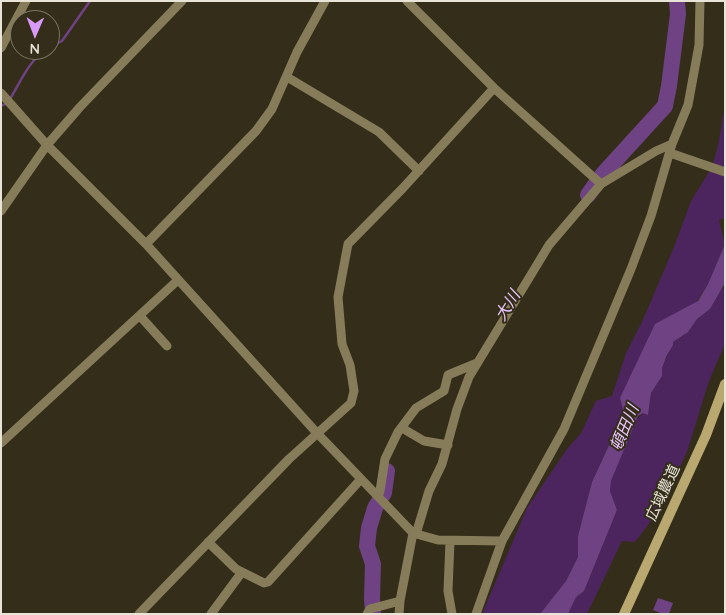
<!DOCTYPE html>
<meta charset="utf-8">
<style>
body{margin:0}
#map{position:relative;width:726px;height:615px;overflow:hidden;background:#332d19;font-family:Quicksand,sans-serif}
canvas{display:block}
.frame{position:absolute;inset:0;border:2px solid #e8e4d8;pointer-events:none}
.north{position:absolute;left:10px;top:10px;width:50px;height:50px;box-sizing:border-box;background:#332d19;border:1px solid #7b7665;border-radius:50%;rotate:181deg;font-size:14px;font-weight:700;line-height:20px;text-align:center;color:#e8e4d8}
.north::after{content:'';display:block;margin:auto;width:18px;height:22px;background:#d99af7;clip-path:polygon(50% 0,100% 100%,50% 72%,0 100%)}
</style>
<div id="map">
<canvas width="726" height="615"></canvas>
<div class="frame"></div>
<div class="north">N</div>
</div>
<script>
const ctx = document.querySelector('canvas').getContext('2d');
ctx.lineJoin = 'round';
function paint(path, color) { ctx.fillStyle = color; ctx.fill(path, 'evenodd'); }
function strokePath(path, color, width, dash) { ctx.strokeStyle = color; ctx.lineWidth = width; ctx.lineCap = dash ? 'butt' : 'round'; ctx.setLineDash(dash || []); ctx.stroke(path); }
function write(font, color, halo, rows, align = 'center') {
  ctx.font = font + ' Quicksand,"Noto Sans JP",sans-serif'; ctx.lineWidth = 4; ctx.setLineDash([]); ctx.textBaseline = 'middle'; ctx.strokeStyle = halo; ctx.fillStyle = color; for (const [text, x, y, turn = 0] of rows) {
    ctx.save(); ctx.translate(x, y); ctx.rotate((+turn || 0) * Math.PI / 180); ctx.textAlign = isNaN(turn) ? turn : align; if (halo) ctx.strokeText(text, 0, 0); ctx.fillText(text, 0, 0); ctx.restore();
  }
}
const green = new Path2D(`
 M725,105V218L719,220L725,244L708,284L624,413L592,482L578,536V557L566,581L540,614H482L527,508L567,449L581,433L596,401L612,396L626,353L642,322L674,247L691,201L712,167L718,146Z
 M722,288L725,290V344L709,381L687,452L657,513L635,542L622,541L587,614H568L576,597L584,591L617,510L610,491L611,481L636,420L643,413L648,415L651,393L662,376V368L673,342L688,332L697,319L710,309Z`);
const water = new Path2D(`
 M725,244V283L710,309L697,319L688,332L673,342V345L667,355L662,368V376L651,393L648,415L643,413L638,416L611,481L610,491L617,510L584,591L576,597L568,614H540L566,581L578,557V536L592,482L624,413L620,398L655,324L698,301L708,284Z
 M658,598L673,603L669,614H663L653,610Z`);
const stream = new Path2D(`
 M50,47L62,41L90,1
 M10,99C20,83 29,60 46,50
 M1,106L7,103`);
const river = new Path2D(`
 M588,195L603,174L665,106L669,86L678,14L677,1
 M373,614L372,598L373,564L367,546L369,528L375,508L384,493L387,471`);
const street = new Path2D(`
 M407,1L494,88L601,184
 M1,48L26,1
 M287,77L379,132L419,171
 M1,93L47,145L146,244L316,432L413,533L438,540L502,541
 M670,153L725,172
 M1,211L47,145L80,107L182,1
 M146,244L256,131L272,109L297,52L325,1
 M140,316L167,346
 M402,428L424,441L448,445
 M1,443L178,280
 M378,496L380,491L385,459L398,432L416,408L444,391L448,375L477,363
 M416,534L429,491L442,464L457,409L469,377L549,245L601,184L656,151L672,144
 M450,541L448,591L452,614
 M208,542L236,569L264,583L268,582L361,479
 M139,614L289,459L351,403L354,391L350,365L342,344L338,297L348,244L403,188L494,88
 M211,614L242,572
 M367,614L370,609L400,601
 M399,614L400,601L413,533
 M476,614L502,541L564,429L631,269L651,216L672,144L688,105L699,45L700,1`);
const secondary = new Path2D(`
 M624,614L706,435L725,384`);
const streetNames = [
 ["広域農道",663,493,-65]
];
const waterNames = [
 ["大川",508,306,-58],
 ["頓田川",625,428,-67]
];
paint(green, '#4c255e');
paint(water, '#6f4284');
strokePath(stream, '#6f4284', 2.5);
strokePath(river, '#6f4284', 16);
strokePath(street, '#867c5a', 9);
strokePath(secondary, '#b9a970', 10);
write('15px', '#e8e4d8', '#332d19', streetNames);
write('italic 16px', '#ebc6fe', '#332d19', waterNames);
</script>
